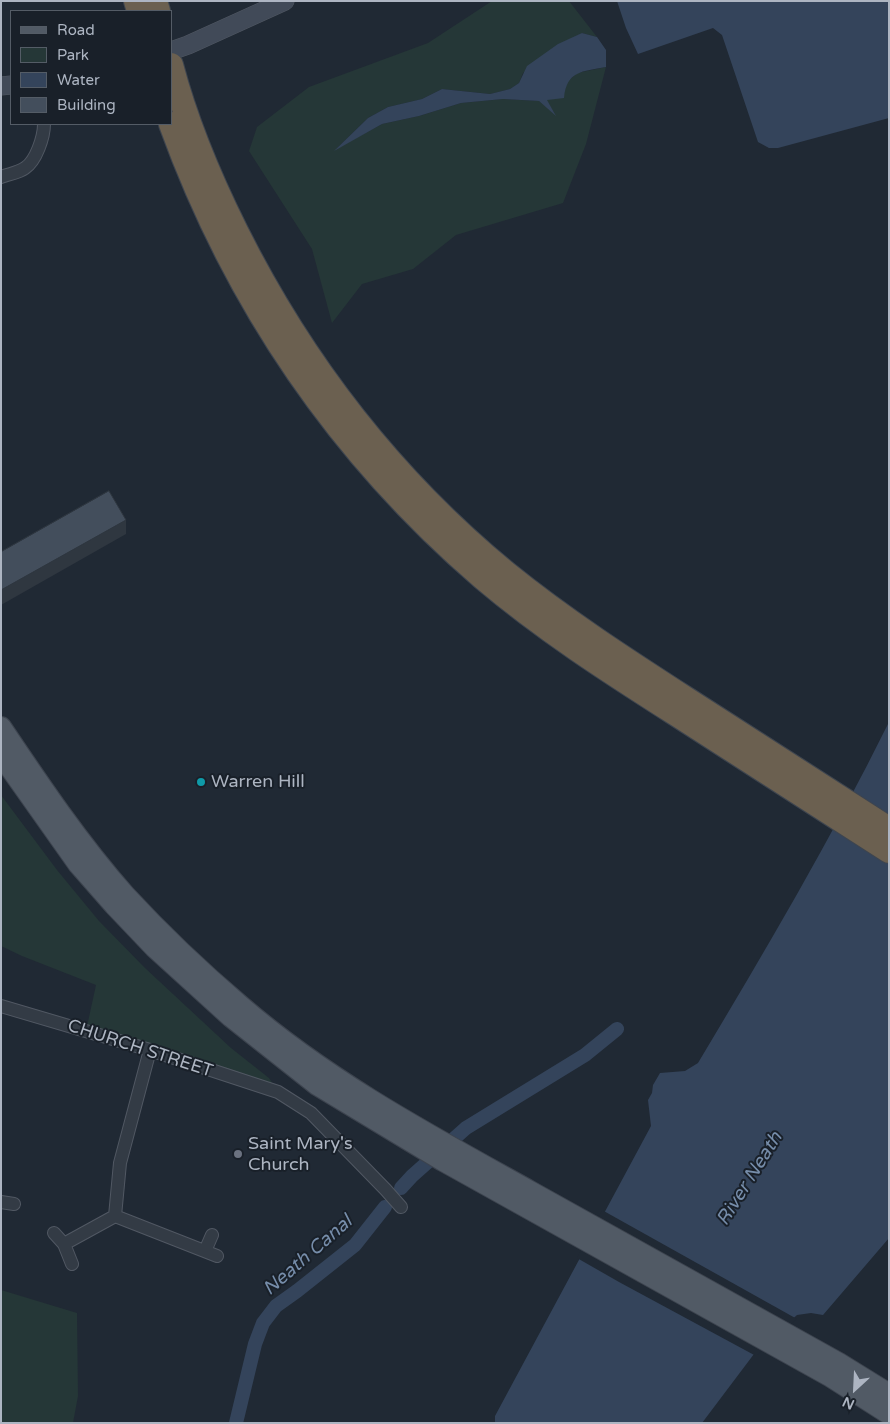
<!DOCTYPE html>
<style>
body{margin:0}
#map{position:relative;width:890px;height:1424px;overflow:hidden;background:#202934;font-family:"Varela Round",sans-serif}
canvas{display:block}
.frame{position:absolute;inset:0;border:2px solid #adb5c2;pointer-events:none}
.legend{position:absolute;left:10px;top:10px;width:162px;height:115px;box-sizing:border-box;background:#192029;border:1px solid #545c66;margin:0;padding:6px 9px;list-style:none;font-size:15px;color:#adb5c2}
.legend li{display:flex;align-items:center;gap:10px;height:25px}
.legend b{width:25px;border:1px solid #545c66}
.north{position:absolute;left:830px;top:1364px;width:50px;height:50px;-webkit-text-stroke:4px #192029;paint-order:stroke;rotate:205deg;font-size:14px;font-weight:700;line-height:20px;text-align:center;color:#adb5c2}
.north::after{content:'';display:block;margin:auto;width:18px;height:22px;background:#adb5c2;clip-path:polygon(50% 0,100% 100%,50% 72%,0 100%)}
</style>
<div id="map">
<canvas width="890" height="1424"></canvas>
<div class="frame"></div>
<ul class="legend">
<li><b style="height:6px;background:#515a65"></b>Road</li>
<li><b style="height:14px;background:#253737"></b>Park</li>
<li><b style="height:14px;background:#34445b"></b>Water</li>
<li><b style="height:14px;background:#434e5c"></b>Building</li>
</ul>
<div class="north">N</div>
</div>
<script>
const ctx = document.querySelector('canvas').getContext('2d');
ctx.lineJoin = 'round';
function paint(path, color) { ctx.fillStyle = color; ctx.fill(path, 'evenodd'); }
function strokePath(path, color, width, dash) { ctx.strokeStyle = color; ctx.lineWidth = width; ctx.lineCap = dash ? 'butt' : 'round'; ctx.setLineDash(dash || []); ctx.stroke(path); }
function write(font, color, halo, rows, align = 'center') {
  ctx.font = font + ' "Varela Round",sans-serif'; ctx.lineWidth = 4; ctx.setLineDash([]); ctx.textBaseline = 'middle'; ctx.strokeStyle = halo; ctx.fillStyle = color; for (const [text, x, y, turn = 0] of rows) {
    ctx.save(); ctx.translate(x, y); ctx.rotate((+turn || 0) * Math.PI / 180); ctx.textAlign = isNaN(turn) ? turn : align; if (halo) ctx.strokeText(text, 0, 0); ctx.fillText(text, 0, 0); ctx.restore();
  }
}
const green = new Path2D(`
 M492,1H569L597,37L582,33L523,73L519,83L510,89L490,94L442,89L422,99L388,107L368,118L336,149L382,124L419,116L461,103L503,99L539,101L555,114L546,100L577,73L606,67L586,144L563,203L456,235L413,269L362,284L332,323L312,249L249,151L257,127L309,87L428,43Z
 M1,795L57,870L99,921L145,968L231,1048L269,1078L278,1092L86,1031L96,985L22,956L1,946Z
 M1,1290L77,1313L78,1396L73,1423H1Z`);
const water = new Path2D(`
 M617,1H889V118L778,148H769L758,142L722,35L713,28L638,54L626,28Z
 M582,33L597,37L606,50V67C582,72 567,70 564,98L547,100L556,116L539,101L503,99L461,103L419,116L382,124L334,151L368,118L388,107L422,99L442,89L490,94L510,89L519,83L527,66L558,44Z
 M889,722V1238L823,1315L811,1313L797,1315L754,1354L702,1423H495V1416L651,1126L648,1100L652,1093L653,1085L660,1073L685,1071L698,1063C765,951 831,839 889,722Z`);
const pier = new Path2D(`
 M602,1210L797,1319L756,1356L619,1282L577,1258Z`);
const canal = new Path2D(`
 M401,1188L412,1176L466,1128L585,1055L617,1029
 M236,1423L255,1344L263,1323L276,1306L297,1291L355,1245L385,1207`);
const street = new Path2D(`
 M1,177C8,174 18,173 25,168C36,161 44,137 44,124
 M1,1006L150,1050L278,1092L311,1113L386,1190L401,1207
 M150,1050L120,1163L115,1216L217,1256
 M1,1202L14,1204
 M54,1233L64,1244L72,1264
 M64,1244L115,1216
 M205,1251L212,1235`);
const secondary = new Path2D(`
 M171,51L188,45L285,1
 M1,86L11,85`);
const primary = new Path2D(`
 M1,727C40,785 79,843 125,895C161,934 201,972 241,1006C328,1081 431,1136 530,1191C633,1249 736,1306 839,1363L889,1394
 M1,755L78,864L114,905L154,947L231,1017L317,1085L443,1161L831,1377L889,1414`);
const highway = new Path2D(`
 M136,1L139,11
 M155,1L158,11
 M171,65C186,122 210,179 236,231C302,363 392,479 506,573C564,620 626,660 688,700C755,743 822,786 889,829
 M171,124C236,303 338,453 483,578C543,629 610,672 676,714C747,760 818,805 889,851`);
const shadedWall = new Path2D(`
 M126,520V534L1,605V590Z`);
const building = new Path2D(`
 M109,491L126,520L1,590V552Z`);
const markers = [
 [201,782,5,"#0f9aa8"],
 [238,1154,5,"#6b7280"]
];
const poiNames = [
 ["Warren Hill",211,782],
 ["Saint Mary's",248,1144],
 ["Church",248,1165]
];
const streetNames = [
 ["CHURCH STREET",140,1049,18]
];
const waterNames = [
 ["River Neath",750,1179,-58],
 ["Neath Canal",308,1256,-41]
];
paint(green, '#253737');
paint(water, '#34445b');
paint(pier, '#202934');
strokePath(canal, '#34445b', 14);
strokePath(street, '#515863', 14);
strokePath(secondary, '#515863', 19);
strokePath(primary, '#3d444f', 22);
strokePath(highway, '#3e454f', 26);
strokePath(street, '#333b45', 12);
strokePath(secondary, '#414a58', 18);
strokePath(primary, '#515a65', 20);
strokePath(highway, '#6b6050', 24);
paint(shadedWall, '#2f3740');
paint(building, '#434e5c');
strokePath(building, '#2f3740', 1);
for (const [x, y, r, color] of markers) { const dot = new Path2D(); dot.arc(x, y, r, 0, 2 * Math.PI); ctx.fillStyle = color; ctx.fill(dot); strokePath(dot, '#192029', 2); }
write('18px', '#adb5c2', '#192029', poiNames, 'left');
write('18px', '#adb5c2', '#192029', streetNames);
write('italic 19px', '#768daa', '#192029', waterNames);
</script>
